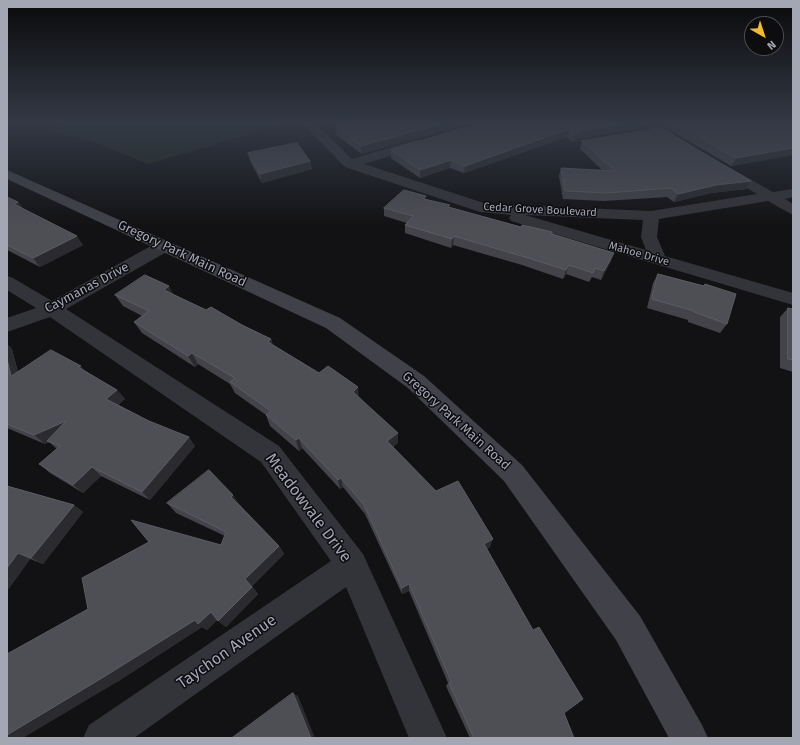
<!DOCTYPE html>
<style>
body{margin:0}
#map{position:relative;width:800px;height:745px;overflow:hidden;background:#121214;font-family:"Fira Sans",sans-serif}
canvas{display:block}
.frame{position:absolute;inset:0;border:8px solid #a3a7b4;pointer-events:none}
.north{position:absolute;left:744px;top:16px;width:40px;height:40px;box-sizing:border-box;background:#0d0d0f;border:1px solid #494b51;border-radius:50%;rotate:141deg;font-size:11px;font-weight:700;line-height:16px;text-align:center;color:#a3a7b4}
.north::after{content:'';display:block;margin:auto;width:14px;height:18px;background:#f3bb2a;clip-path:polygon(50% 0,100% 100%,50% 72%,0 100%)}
</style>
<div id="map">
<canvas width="800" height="745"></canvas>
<div class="frame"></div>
<div class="north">N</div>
</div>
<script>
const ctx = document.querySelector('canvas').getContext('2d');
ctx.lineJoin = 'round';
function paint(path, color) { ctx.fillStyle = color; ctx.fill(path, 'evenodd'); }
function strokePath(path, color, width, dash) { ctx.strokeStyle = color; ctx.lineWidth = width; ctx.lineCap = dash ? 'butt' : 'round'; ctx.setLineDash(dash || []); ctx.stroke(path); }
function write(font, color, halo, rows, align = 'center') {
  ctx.font = font + ' "Fira Sans",sans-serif'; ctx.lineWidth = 3; ctx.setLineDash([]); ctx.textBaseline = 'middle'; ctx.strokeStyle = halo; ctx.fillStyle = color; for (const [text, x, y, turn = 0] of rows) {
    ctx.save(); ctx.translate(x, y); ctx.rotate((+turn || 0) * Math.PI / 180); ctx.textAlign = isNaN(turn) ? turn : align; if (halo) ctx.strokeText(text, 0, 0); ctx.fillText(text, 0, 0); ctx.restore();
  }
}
const green = new Path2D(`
 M72,123H278L280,125L148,164L91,141L43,131Z`);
const street = new Path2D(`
 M302,123H315L352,159L415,140H423L425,143L423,146L364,164L487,204L651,211L757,194L720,172L718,169L720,166L725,165L773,192L793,189V197L785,199L793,204V215L768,201L659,219L657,237L665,256L793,293V305L511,221L509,218L511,215L480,212L345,167ZM525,215L643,220L641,237L646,250Z
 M642,123H656L689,144L687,147H679Z
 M164,241L170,242L172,246L170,250L66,309L279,446L363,554L447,738H409L346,587L134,738H83L89,725L331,561L261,462L50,317L7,332V318L36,308L7,290V276L13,278L52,301L158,242Z`);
const secondary = new Path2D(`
 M7,170L340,318L424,376L522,465L640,616L702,725L708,738H669L616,640L504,481L408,388L326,328L7,179Z`);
const wall = new Path2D(`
 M343,123H469L362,154L336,135L335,127L346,125Z
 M480,123H646L645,127L578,139L572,142L567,137L464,173L450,168L420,178L391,158V150Z
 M658,123H793V155L731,166Z
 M582,141L751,181L746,189L711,193L674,202L667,197L604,201L563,199L559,176L561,168L603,171L580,149Z
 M248,153L310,161L312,169L262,183L250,161Z
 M7,197L18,202L23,209L83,245L40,267L7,250Z
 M426,199L450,207L521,227L552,234L611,261L601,280L592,277L589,282L566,274L563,279L522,265L453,245L451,248L405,233V225L407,223L384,216V208Z
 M658,274L703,286L705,284L727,324L720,333L688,322V320L647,308L653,283Z
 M115,295H174L206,310L242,325L271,339L273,345L359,397L398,443L393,447L490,547L487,549L564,713L574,738H470L446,686L448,683L409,591L402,594L365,514L343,487L340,489L302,448L299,451L270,426L266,415L235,393L230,384L198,364L195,367L142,333L134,322L142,316L123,306Z
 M788,308L793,309V372L780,368V317Z
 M7,344L12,349L18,372H86L117,390L125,399L118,405L195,446L150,500L101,476L83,493L50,473L39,464L57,449L49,442L45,444L7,428Z
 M7,486L74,505L83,512L43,564L30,559L7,591Z
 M167,503L240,505L279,546L284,554L252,586L258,594L226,627L217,620L207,630L202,627L117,682L221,545L225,536L176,513Z`);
const shadedWall = new Path2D(`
 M444,123H469L362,154L361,146Z
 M630,123H646L645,127L578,139L572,142L574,135L580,131Z
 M569,129L567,137L464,173L465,166Z
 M793,148V155L731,166L736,158Z
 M451,160L450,168L420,178V170Z
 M310,161L312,169L262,183L260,174Z
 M751,181L746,189L711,193L674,202L678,194L716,185Z
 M18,202L24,211L14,204Z
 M77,236L83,245L40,267L33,258Z
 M454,236L453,245L451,248L452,239Z
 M614,253L611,261L601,280L604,271Z
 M569,265L566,274L563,279L566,270Z
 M169,286L175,298L164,290Z
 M271,339L275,351L268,342Z
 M7,344L12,349L21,386L11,376L7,359Z
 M192,353L198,364L195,367L188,356Z
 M81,366L89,375L78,367Z
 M358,387L359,398L353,392Z
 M117,390L125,399L114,408L106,399Z
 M66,421L47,441L49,442L45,444L34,435Z
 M398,433V443L388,451L387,441Z
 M189,437L195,446L150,500L142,492Z
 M299,438L302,448L299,451L296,440Z
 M92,467L101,476L83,493L73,485Z
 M341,478L343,487L340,489L338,480Z
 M233,495L240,505L238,506L231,497Z
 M74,505L83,512L43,564L31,558Z
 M493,539L490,547L481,552L484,544Z
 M279,546L284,554L252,586L258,594L226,627L218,621L245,579Z
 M18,553L30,559L7,591V568Z
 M409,584V591L402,594V588Z
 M211,612L219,618L207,630L202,627L117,682L23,738H7V735L195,620Z
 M293,693L298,696L315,738H311Z`);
const building = new Path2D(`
 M352,123H444L361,146L335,127Z
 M480,123H630L580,131L574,135L569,129L465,166L451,160L420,170L391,150Z
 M674,123H793V148L736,158Z
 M661,128L751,181L716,185L678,194L671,188L607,193L565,191L561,168L615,171L582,141Z
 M297,143L310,161L260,174L248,153Z
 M404,190L426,196L424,199L450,205L448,207L521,227L522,225L552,232V234L614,253L604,271L595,268L593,273L569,265L566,270L525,257L454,236L452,239L405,225L413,216L384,208Z
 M7,197L18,202L14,204L77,236L33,258L7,245Z
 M658,274L704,286L705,284L736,294L727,324L694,312V311L652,299Z
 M145,275L169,286L164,290L206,310L211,307L242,325L271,339L268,342L319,373L328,366L358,387L353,392L398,433L387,441L436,491L458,481L493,539L484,544L533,630L539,627L583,699L564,713L574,738H474L449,683L451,681L409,584L402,588L364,505L341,478L338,480L299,438L296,440L266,415L271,411L230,382L235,378L192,353L188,356L134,322L149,311L115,295Z
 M788,308L793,309V360L788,359Z
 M51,350L81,366L78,367L117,390L106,399L149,421L189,437L142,492L92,467L73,485L39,464L60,446L47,441L66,421L34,435L7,424V359L11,376Z
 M209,470L233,495L231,497L279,546L245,579L252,587L218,621L211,612L198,624L195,620L102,678L7,735V654L88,609L82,578L149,542L131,520L221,545L226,532L167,503Z
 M7,486L74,505L31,558L18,553L7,568Z
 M293,693L311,738H232Z`);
const farStreetnames = [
 ["Cedar Grove Boulevard",540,210,3],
 ["Mahoe Drive",639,254,16]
];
const streetNames = [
 ["Gregory Park Main Road",182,254,25],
 ["Caymanas Drive",87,288,-28],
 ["Gregory Park Main Road",456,421,42]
];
const nearStreetnames = [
 ["Meadowvale Drive",308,508,53],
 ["Taychon Avenue",227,652,-35]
];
paint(green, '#1e261f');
paint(street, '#333439');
paint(secondary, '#414249');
paint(wall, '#434349');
paint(shadedWall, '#2b2b2f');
paint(building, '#4e4e55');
strokePath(building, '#5b5c64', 1);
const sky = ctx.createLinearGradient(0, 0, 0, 227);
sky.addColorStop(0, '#0a0a0b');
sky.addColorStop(0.54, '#333945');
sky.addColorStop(1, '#33394500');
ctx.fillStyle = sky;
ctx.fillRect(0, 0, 800, 227);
write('11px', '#a3a7b4', '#0d0d0f', farStreetnames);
write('13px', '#a3a7b4', '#0d0d0f', streetNames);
write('16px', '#a3a7b4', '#0d0d0f', nearStreetnames);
</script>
